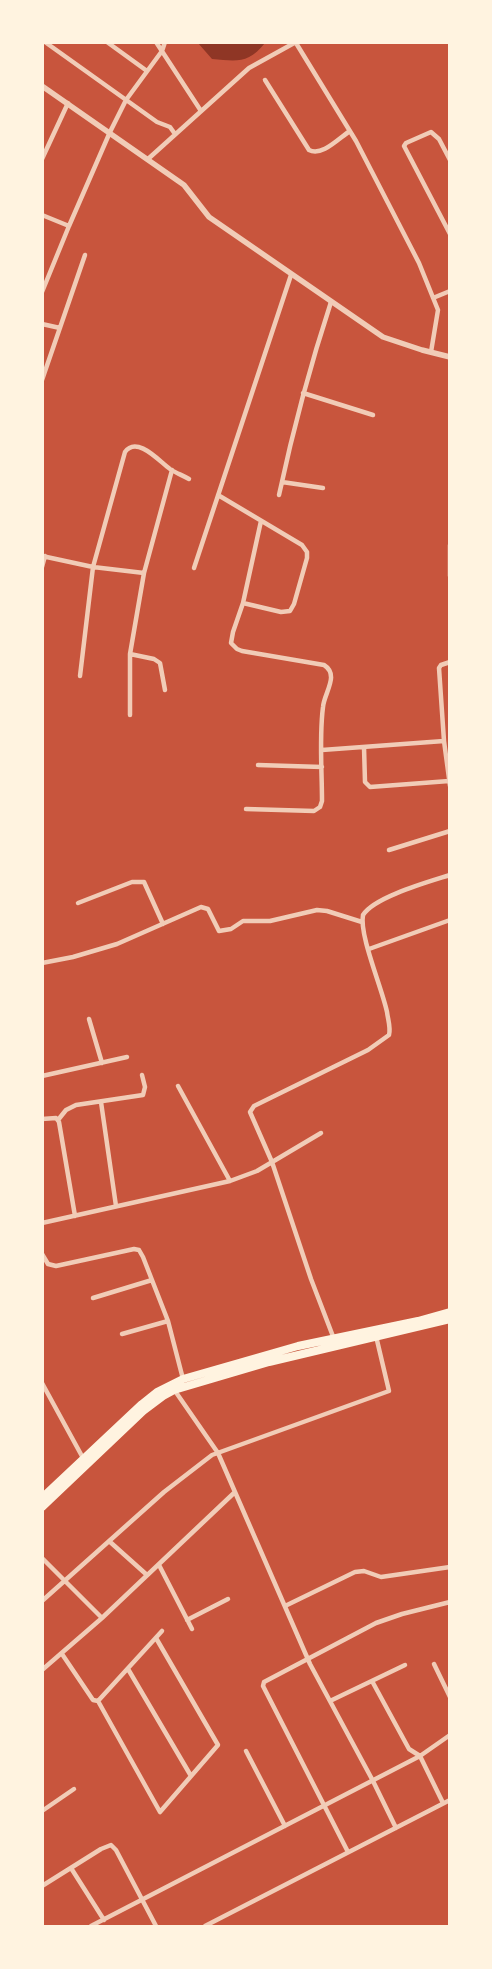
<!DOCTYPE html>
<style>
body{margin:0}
#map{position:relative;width:492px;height:1969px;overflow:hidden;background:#c8553d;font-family:Lato,sans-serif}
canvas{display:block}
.frame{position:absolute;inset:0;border:44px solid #fff3e0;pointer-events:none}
</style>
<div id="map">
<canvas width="492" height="1969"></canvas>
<div class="frame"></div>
</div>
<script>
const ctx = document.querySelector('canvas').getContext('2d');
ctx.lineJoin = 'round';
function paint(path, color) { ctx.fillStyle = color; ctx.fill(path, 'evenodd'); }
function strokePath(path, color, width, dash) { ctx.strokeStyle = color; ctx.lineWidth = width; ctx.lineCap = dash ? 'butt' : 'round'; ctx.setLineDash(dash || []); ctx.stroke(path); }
const water = new Path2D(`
 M198,43H265C248,64 237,61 212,59Z`);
const minor = new Path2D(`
 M45,42L157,122L170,127L175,134
 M107,42L147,71
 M156,42L201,111
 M296,43L356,141L419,263L438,310L431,352
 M265,80L309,150C322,157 339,138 350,131
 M42,159L68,103
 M148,159L249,68L296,42
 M450,160L439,139L431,132L406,143L404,146L450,234
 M42,215L69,226
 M42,292L69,226L110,132L126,100L162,51L165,42
 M433,298L450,291
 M42,324L60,328
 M42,380L85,255
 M303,393L373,415
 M282,482L323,488
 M218,495L302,545L307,552V558L294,604L290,611L281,612L243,603
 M279,495C293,430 310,366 331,302
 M450,545V576
 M42,556L93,567L144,573
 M42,567L45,556
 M194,568L291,275
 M130,654L154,659L160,663L165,690
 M450,662L441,665L439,668L444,741L450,786
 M80,676L93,567L125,452C137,435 160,462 170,469C176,473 182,475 189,479
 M130,715V654L144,573L172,470
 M364,747L365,782L370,787L449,781
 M322,750L444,741
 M258,765L322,767
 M246,809L314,811L320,807L322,801C322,770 319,738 323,707C324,693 340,675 324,665L242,651L237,649L231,643L233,632L243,603L261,521
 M389,850L450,831
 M78,903L132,882H144L163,924
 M369,949L450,920
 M42,963L73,957L117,944L201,907L208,909L219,931L231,929L243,921H270L317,910L327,911L362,922
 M89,1019L102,1063
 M42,1076L127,1057
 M178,1086L230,1181
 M101,1102L116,1206
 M42,1119L56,1118L59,1122L75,1216
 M58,1120L66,1110L76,1105L143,1095L145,1087L142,1075
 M42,1223L230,1181L257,1171L321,1133
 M42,1254L48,1264L56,1266L134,1249L139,1250L143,1257L168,1321L183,1379
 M93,1298L152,1280
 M122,1334L168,1321
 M334,1339L311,1279L272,1162L250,1112L254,1106L368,1050L389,1035C391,1028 388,1020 387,1012C382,988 359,935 363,915C374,897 428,882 450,875
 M42,1383L83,1458
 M173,1388L218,1453L310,1664L373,1781L396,1828
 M109,1541L147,1575
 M42,1558L102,1618
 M159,1565L192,1629
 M42,1601L164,1492L212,1455L389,1391L376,1336
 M285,1606L355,1572L364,1571L381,1577L450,1567
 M187,1620L228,1599
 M156,1638L218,1745L160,1812L98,1701L162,1631
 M62,1654L93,1700L98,1701
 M434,1664L450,1697
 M128,1669L191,1776
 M42,1670L102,1618L235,1492
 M372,1681L409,1749L420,1756L443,1803
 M330,1701L405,1665
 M246,1751L285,1826
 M42,1811L74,1789
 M348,1852L263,1686L264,1682L376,1623L402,1614L450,1602
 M71,1868L104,1920
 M42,1886L101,1849L111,1845L116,1850L156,1926
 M91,1926L420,1756L450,1735
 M205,1926L450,1800`);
const tertiary = new Path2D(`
 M42,86L184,185L209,217L383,337L422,350L450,357`);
const trunk = new Path2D(`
 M42,1498L142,1404L157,1392L183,1379L298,1346L418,1321L450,1312
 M42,1507L143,1411L163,1396L174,1390L269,1362L450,1319`);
paint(water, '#8f3625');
strokePath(minor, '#f1ccb7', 4.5);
strokePath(tertiary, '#f1ccb7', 5.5);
strokePath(trunk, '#fff3e0', 8);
</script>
